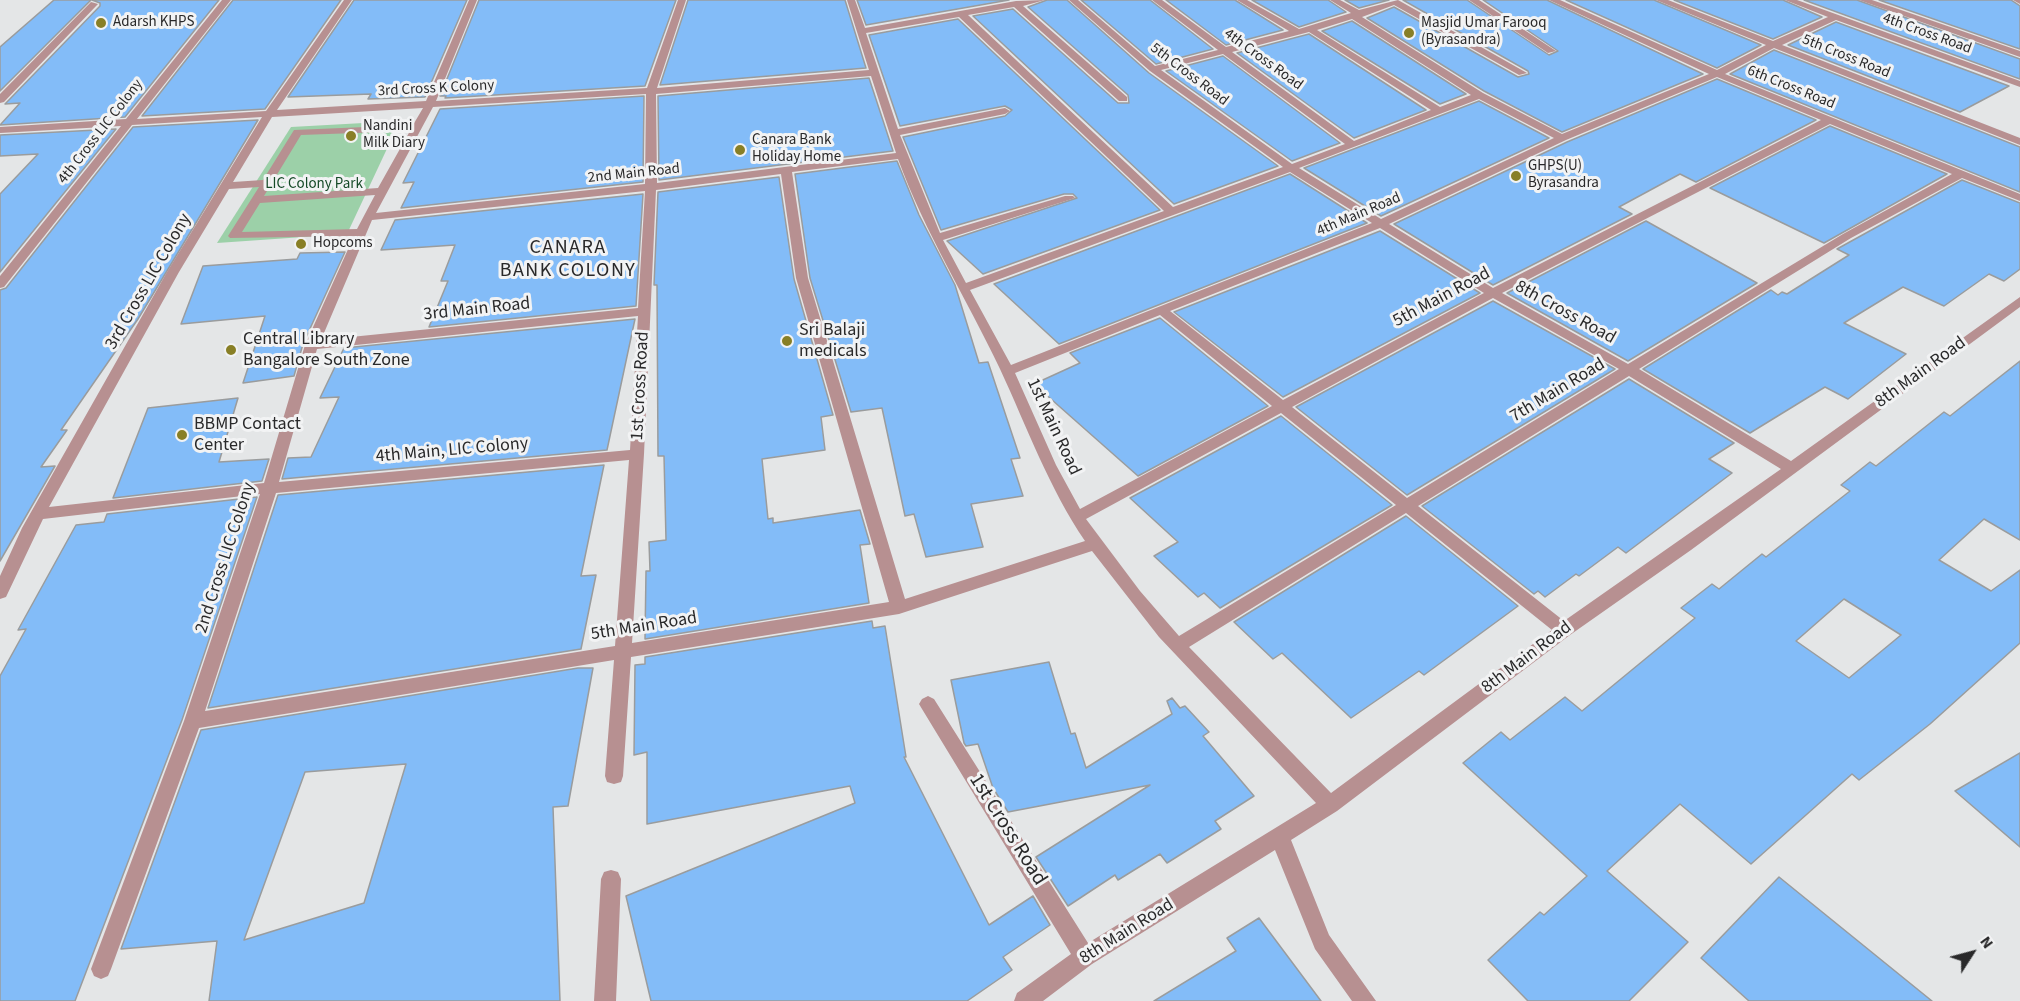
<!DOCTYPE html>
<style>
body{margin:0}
#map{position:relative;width:2020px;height:1001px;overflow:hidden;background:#e4e6e7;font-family:"Source Sans 3",sans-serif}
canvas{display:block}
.north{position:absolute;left:1942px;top:923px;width:60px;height:60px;-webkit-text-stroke:4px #f2f3f4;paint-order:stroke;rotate:54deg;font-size:16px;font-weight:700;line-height:24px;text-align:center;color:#29292a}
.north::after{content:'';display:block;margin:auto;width:21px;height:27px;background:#29292a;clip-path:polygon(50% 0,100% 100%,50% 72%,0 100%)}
</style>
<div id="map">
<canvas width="2020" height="1001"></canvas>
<div class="north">N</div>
</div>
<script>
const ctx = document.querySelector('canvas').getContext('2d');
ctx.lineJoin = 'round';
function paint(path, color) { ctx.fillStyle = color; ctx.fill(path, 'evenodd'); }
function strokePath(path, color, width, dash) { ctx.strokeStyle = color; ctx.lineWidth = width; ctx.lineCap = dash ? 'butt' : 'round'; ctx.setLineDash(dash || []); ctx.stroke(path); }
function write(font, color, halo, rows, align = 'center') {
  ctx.font = font + ' "Source Sans 3",sans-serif'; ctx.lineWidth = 6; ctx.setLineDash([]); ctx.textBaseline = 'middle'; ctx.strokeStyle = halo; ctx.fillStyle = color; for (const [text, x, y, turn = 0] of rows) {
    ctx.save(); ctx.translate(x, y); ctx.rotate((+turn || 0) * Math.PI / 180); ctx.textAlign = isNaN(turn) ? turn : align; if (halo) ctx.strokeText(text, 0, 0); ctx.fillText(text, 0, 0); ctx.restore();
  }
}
const green = new Path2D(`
 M400,121L347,234L217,243L291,127Z`);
const building = new Path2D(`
 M54,0H91L0,91V47Z
 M92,0H219L125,117L0,125L20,103L5,104L100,6V3Z
 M233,0H341L265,109L142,116Z
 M354,0H467L425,97L368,99L371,94L288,97Z
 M479,0H676L645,86L445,98L446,96H440Z
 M688,0H845L866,68L660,85Z
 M857,0H1009L866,25Z
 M1047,0H1067L1149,73L1278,166L1174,204L973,16L1013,9L1118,103H1129L1128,95L1028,7Z
 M1081,0H1150L1213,49L1156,64Z
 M1166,0H1235L1283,30L1226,45Z
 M1252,0H1328L1346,12L1299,27Z
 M1345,0H1389L1359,8Z
 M1403,0H1467L1549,55L1558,51L1483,0H1547L1703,74L1562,132L1484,91L1367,18L1394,7L1518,77L1529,74L1528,71Z
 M1566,0H1654L1761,45L1717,68Z
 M1674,0H1783L1822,17L1773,39Z
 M1804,0H1857L2020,59V79Z
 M1879,0H2011L2020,6V49Z
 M958,19L1160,210L983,274L947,241L1077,198L1073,194H1064L941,230L903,137L1005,116L1012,110L1005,106L900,126L869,35Z
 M1352,21L1466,94L1440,104L1322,31Z
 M1836,22L2009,86L1960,112L1788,45Z
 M1309,34L1426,110L1354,138L1237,53Z
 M1774,50L2020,147V192L1730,74Z
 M1223,56L1340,143L1292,161L1166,71Z
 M869,78L893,151L659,180L658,96Z
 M1717,79L1816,120L1696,182L1680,174L1619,207L1632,214L1493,285L1394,224L1567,142Z
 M644,96L643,182L401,208L414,182L403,183L440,109Z
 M1479,101L1549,138L1381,216L1304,168Z
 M258,120L138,319L61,430H67L41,467L55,466L0,561V290L6,288L133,127Z
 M1830,126L1947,174L1824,243L1710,188Z
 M116,129L0,272V194L38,154L0,156V135Z
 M897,161L919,215L955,285L979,363L988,362L1020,458L1011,459L1023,496L971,504L983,547L926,557L914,514L905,516L882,408L851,412L810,278L795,174Z
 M1290,174L1367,223L1059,344L994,284Z
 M779,177L794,279L833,415L821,417L825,450L762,459L768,519L773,518V523L860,510L870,544L860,545L869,603L645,639L646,571H650L649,542L666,540L664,456H658L657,285H654L658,192Z
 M1962,180L2020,203V269L2004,281L1989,274L1944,306L1903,287L1844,323L1906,354L1848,399L1825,387L1750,433L1643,369L1771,290L1778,295L1782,292L1787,294L1849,255L1837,249Z
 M643,194L636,306L429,327L448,281H441L455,245L381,250L395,220Z
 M1646,221L1757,283L1628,361L1507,293Z
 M1380,231L1480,293L1283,397L1174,312Z
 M345,252L303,344L294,376L243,383L265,316L181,324L203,266L297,259L300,253Z
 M1493,301L1615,369L1407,495L1296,407Z
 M1160,318L1268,406L1138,476L1034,384L1080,363L1070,353Z
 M635,319L607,450L282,479L288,458L311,457L339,397L320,398L344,348Z
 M2020,361V540L1984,519L1939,560L1991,591L2020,570V643L1930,724L1859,780L1852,774L1751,864L1680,804L1607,871L1688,942L1629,1001H1528L1488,960L1540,912L1544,915L1587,876L1463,763L1501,732L1510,740L1565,697L1582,711L1695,618L1681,608L1712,584L1719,589L1762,554L1766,557L1850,491L1841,485L1870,462L1876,466L1944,412L1950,416ZM1844,599L1901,635L1849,678L1796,641Z
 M1629,379L1734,443L1709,459L1732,473L1626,553L1618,547L1579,576L1576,574L1545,597L1538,591L1534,594L1422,506Z
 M238,398L219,462L269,459L262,481L113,498L148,408Z
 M1281,416L1392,505L1220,608L1204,593L1198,597L1154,556L1178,542L1130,498Z
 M604,465L581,576L596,575L581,649L208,708L278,495Z
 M257,497L182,720L75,1001H0V676L26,629L18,630L76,525L104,522L107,514Z
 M1406,516L1518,606L1424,675L1419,671L1351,718L1282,653L1273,659L1234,622Z
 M872,621L873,628L885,626L906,757H904L989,925L1033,896L1050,925L1003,957L1012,970L967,1001H651L626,896L855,803L850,786L647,824V752L634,755L635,665L645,664V657Z
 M1049,662L1071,734L1075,733L1086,768L1172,714L1167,701L1172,698L1180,708L1185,706L1209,732L1203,736L1254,796L1215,821L1221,829L1167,863L1160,854L1118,880L1115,875L1068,906L1036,857L1150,785L1008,812L993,788L978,744L966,746L964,743L951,680Z
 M578,668H593L568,806L553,807L560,1001H209L217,941L121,949L201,730ZM406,764L364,903L244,940L305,772Z
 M2020,753V847L1955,791Z
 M1779,877L1932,1001H1749L1701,958Z
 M1259,918L1321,1001H1154L1236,951L1227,938Z`);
const minor = new Path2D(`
 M222,0H231L137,119L266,111L344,0H352L277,110L426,101L469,0H477L436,101L647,88L678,0H686L657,88L869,70L847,0H855L865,28L1016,1L1045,0L1023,6L1127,97V101H1119L1014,7L968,15L1173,207L1283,167L1150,71L1069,0H1078L1155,66L1218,50L1152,0H1162L1226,47L1289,31L1237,0H1247L1299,29L1351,13L1330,0H1340L1359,10L1398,0L1527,73L1519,75L1394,5L1362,17L1483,93L1562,134L1709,74L1549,0H1560L1717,70L1766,45L1656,0H1668L1773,41L1828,17L1785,0H1797L2020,81V87L1836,20L1782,45L2020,138V145L1774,48L1725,74L2020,194V201L1962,178L1851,238L1639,369L1791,461L2020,297V307L1691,550L1570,635L1337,811L1291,840L1329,935L1376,1001H1352L1315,949L1275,850L1092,964L1043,1001H1014L1017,993L1071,954L922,709L919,704L922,699L928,696L934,699L1088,943L1316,803L1159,637L1092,551L899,614L631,657L623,776L621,782L614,784L607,782L605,776L614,660L199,728L111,969L108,976L101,979L94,976L91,969L184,721L260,494L43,519L6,597L0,599V576L22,528L167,272L262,117L132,125L4,287L0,288V276L121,126L0,133V127L126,119ZM959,17L1164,211L966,283L943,240L1075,198L1073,196H1065L940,233L900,135L1005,114L1010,111L1005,108L898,129L866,33ZM1352,19L1471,95L1440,107L1317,30ZM1309,32L1431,110L1354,141L1232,52ZM1223,54L1345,144L1292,164L1161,70ZM871,76L896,153L657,183L656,94ZM1717,77L1821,120L1493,288L1389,224L1566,140ZM646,94L645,184L376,213L433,107ZM1479,99L1554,138L1381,219L1299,168ZM423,108L413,125L294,130L263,180L233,182L272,117ZM1830,124L1952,174L1843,234L1628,364L1502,293ZM410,131L378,188L264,196L301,135ZM898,159C926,235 966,297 1000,369C1027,427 1049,488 1085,541L905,599L808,278L792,172ZM1290,172L1372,223L1011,365L970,290ZM781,174L796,278L889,602L632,643L644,454L656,190ZM259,187L228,236L230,238L354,236L305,345L264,483L49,507L179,272L229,189ZM645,191L638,308L321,340L372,220ZM375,195L357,229L242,232L260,203ZM1380,228L1484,293L1283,400L1170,311ZM1493,298L1619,369L1407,498L1292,407ZM1160,315L1272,406L1080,509L1056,465L1015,373ZM638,316L630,450L279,482L317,349ZM1629,376L1781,469L1564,621L1418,506ZM1281,413L1396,505L1179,636L1140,591L1086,519ZM629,460L615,646L205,711L276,493ZM1406,513L1552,630L1331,793L1189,647Z
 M1469,0H1479L1556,51L1548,53Z
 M1859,0H1872L2020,51V57Z
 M2013,0H2020V4Z
 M91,2L98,4L4,102L0,103V94Z
 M611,870L618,872L621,879L616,1001H594L601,879L604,872Z`);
const markers = [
 [101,23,6,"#887f26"],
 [1409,33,6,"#887f26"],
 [351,136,6,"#887f26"],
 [740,150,6,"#887f26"],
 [1516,176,6,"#887f26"],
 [301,244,6,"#887f26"],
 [787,341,6,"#887f26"],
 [231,350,6,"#887f26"],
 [182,435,6,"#887f26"]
];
const farPoinames = [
 ["Adarsh KHPS",113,23],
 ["Masjid Umar Farooq",1421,24],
 ["(Byrasandra)",1421,41],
 ["Nandini",363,127],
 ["Milk Diary",363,144],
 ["Canara Bank",752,141],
 ["Holiday Home",752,158],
 ["GHPS(U)",1528,167],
 ["Byrasandra",1528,184],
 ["Hopcoms",313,244]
];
const farStreetnames = [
 ["4th Cross Road",1927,34,20],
 ["5th Cross Road",1846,57,22],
 ["4th Cross Road",1263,60,36],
 ["5th Cross Road",1189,75,37],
 ["6th Cross Road",1791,88,22],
 ["3rd Cross K Colony",436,89,-3],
 ["4th Cross LIC Colony",101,132,-52],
 ["2nd Main Road",634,174,-6],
 ["4th Main Road",1359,215,-23]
];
const farParknames = [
 ["LIC Colony Park",314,185]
];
const streetNames = [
 ["3rd Cross LIC Colony",149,282,-60],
 ["5th Main Road",1442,298,-28],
 ["3rd Main Road",477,310,-6],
 ["8th Cross Road",1565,313,29],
 ["8th Main Road",1921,373,-36],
 ["1st Cross Road",641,386,-87],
 ["7th Main Road",1558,391,-31],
 ["1st Main Road",1053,427,65],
 ["4th Main, LIC Colony",452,451,-5],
 ["2nd Cross LIC Colony",226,558,-72],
 ["5th Main Road",644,627,-9],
 ["8th Main Road",1527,658,-37],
 ["8th Main Road",1127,932,-32]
];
const poiNames = [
 ["Sri Balaji",799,331],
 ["medicals",799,352],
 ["Central Library",243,340],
 ["Bangalore South Zone",243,361],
 ["BBMP Contact",194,425],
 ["Center",194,446]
];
const neighbourhoodNames = [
 ["CANARA",568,249],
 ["BANK COLONY",568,272]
];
const nearStreetnames = [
 ["1st Cross Road",1007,830,58]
];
paint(green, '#9cd0a8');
paint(building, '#83bcf8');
strokePath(building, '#9a9c9d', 1.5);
paint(minor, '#b79091');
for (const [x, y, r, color] of markers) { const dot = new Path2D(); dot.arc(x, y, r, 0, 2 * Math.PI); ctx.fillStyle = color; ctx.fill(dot); strokePath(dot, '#f2f3f4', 2); }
write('15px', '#29292a', '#f2f3f4', farPoinames, 'left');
write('15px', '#29292a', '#f2f3f4', farStreetnames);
write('15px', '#154a27', '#f2f3f4', farParknames);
write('18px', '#29292a', '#f2f3f4', streetNames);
write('18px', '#29292a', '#f2f3f4', poiNames, 'left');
ctx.letterSpacing = '1.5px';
write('20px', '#29292a', '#f2f3f4', neighbourhoodNames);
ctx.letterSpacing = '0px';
write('21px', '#29292a', '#f2f3f4', nearStreetnames);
</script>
